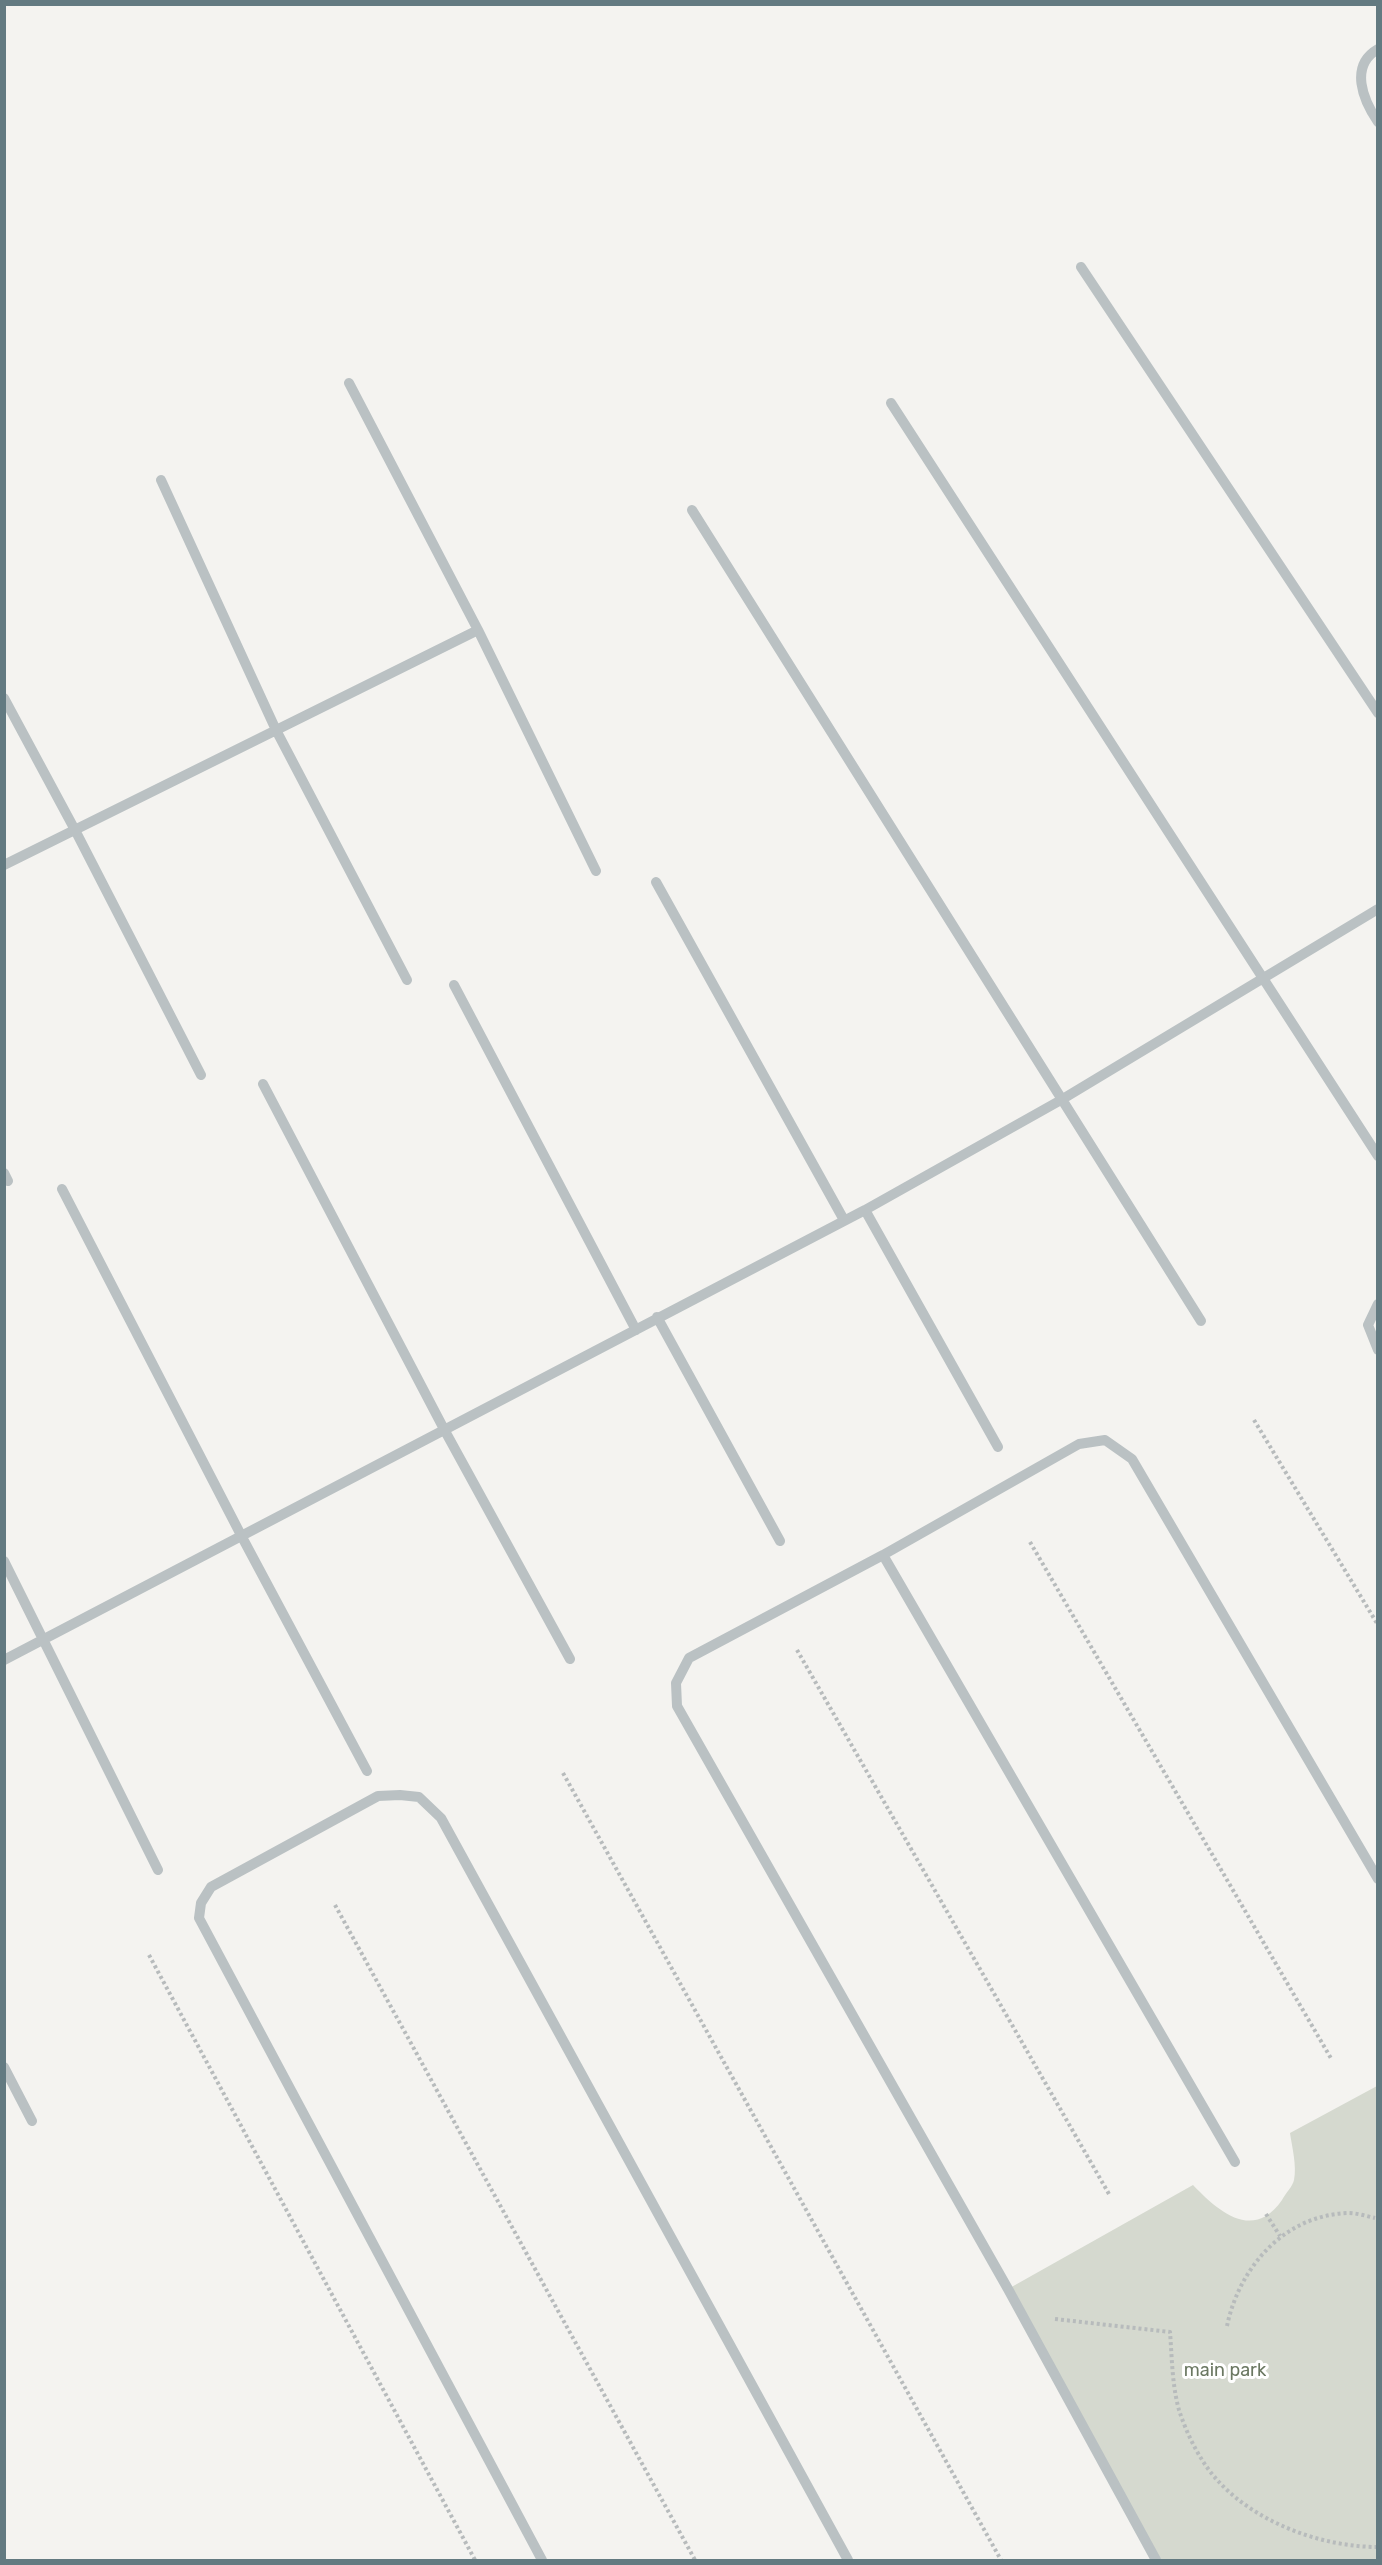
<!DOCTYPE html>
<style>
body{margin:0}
#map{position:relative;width:1382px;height:2565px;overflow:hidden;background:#f4f3f0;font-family:Rubik,sans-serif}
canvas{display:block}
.frame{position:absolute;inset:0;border:6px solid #637a81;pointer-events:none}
</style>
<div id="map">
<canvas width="1382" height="2565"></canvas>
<div class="frame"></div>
</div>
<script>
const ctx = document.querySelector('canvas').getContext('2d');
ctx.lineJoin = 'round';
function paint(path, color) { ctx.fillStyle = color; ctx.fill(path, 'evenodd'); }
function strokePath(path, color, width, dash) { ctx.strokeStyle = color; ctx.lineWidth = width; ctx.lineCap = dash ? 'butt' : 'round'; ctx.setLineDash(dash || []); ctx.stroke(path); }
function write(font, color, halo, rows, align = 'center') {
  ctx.font = font + ' Rubik,sans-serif'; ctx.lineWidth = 6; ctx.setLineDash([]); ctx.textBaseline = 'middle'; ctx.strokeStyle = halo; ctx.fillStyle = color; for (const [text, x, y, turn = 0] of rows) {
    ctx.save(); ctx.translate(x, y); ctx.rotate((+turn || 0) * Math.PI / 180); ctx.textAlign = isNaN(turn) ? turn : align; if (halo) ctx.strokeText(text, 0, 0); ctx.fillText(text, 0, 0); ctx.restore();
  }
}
const green = new Path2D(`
 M1377,2086V2560H1156L1008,2289L1193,2185C1218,2211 1253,2242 1282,2200C1285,2194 1293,2186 1294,2180C1297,2166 1292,2147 1290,2133Z`);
const path = new Path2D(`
 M1254,1420L1378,1625
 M1030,1542L1332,2060
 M797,1650L1109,2194
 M563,1773L1001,2560
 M335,1905L695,2560
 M149,1955L475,2560
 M1266,2214L1280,2236
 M1055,2319L1170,2332C1172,2358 1172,2385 1179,2410C1187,2435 1201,2463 1219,2482C1257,2523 1322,2547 1378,2547
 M1227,2326C1239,2268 1284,2215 1348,2213C1357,2213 1366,2216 1375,2218`);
const minor = new Path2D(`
 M1378,49C1349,66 1363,100 1378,122
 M1081,267L1378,713
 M349,383L478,630L596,871
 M891,403L1378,1156
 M161,480L276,730L407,980
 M692,510L1201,1321
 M4,698L75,830L201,1075
 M4,865L478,630
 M656,882L844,1220
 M454,985L636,1330
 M263,1084L445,1431L570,1659
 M4,1173L8,1181
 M62,1189L242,1537L367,1771
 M865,1210L998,1447
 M1378,1304L1368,1325L1378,1350
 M657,1317L780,1541
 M883,1555L1235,2162
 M4,1561L158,1870
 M4,1660L865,1210L1061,1100L1378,909
 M4,2067L32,2121
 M542,2560L199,1918L201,1903L211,1887L378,1796L400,1795L419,1797L441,1818L848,2560
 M1156,2560L1008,2289L677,1706L676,1683L689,1658L883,1555L1079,1444L1105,1440L1132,1459L1378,1879`);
const parkNames = [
 ["main park",1225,2371]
];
paint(green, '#d5d9cf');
strokePath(path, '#b7bbbc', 4, [3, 3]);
strokePath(minor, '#bac1c3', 10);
write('18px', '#6b7862', '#fff', parkNames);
</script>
